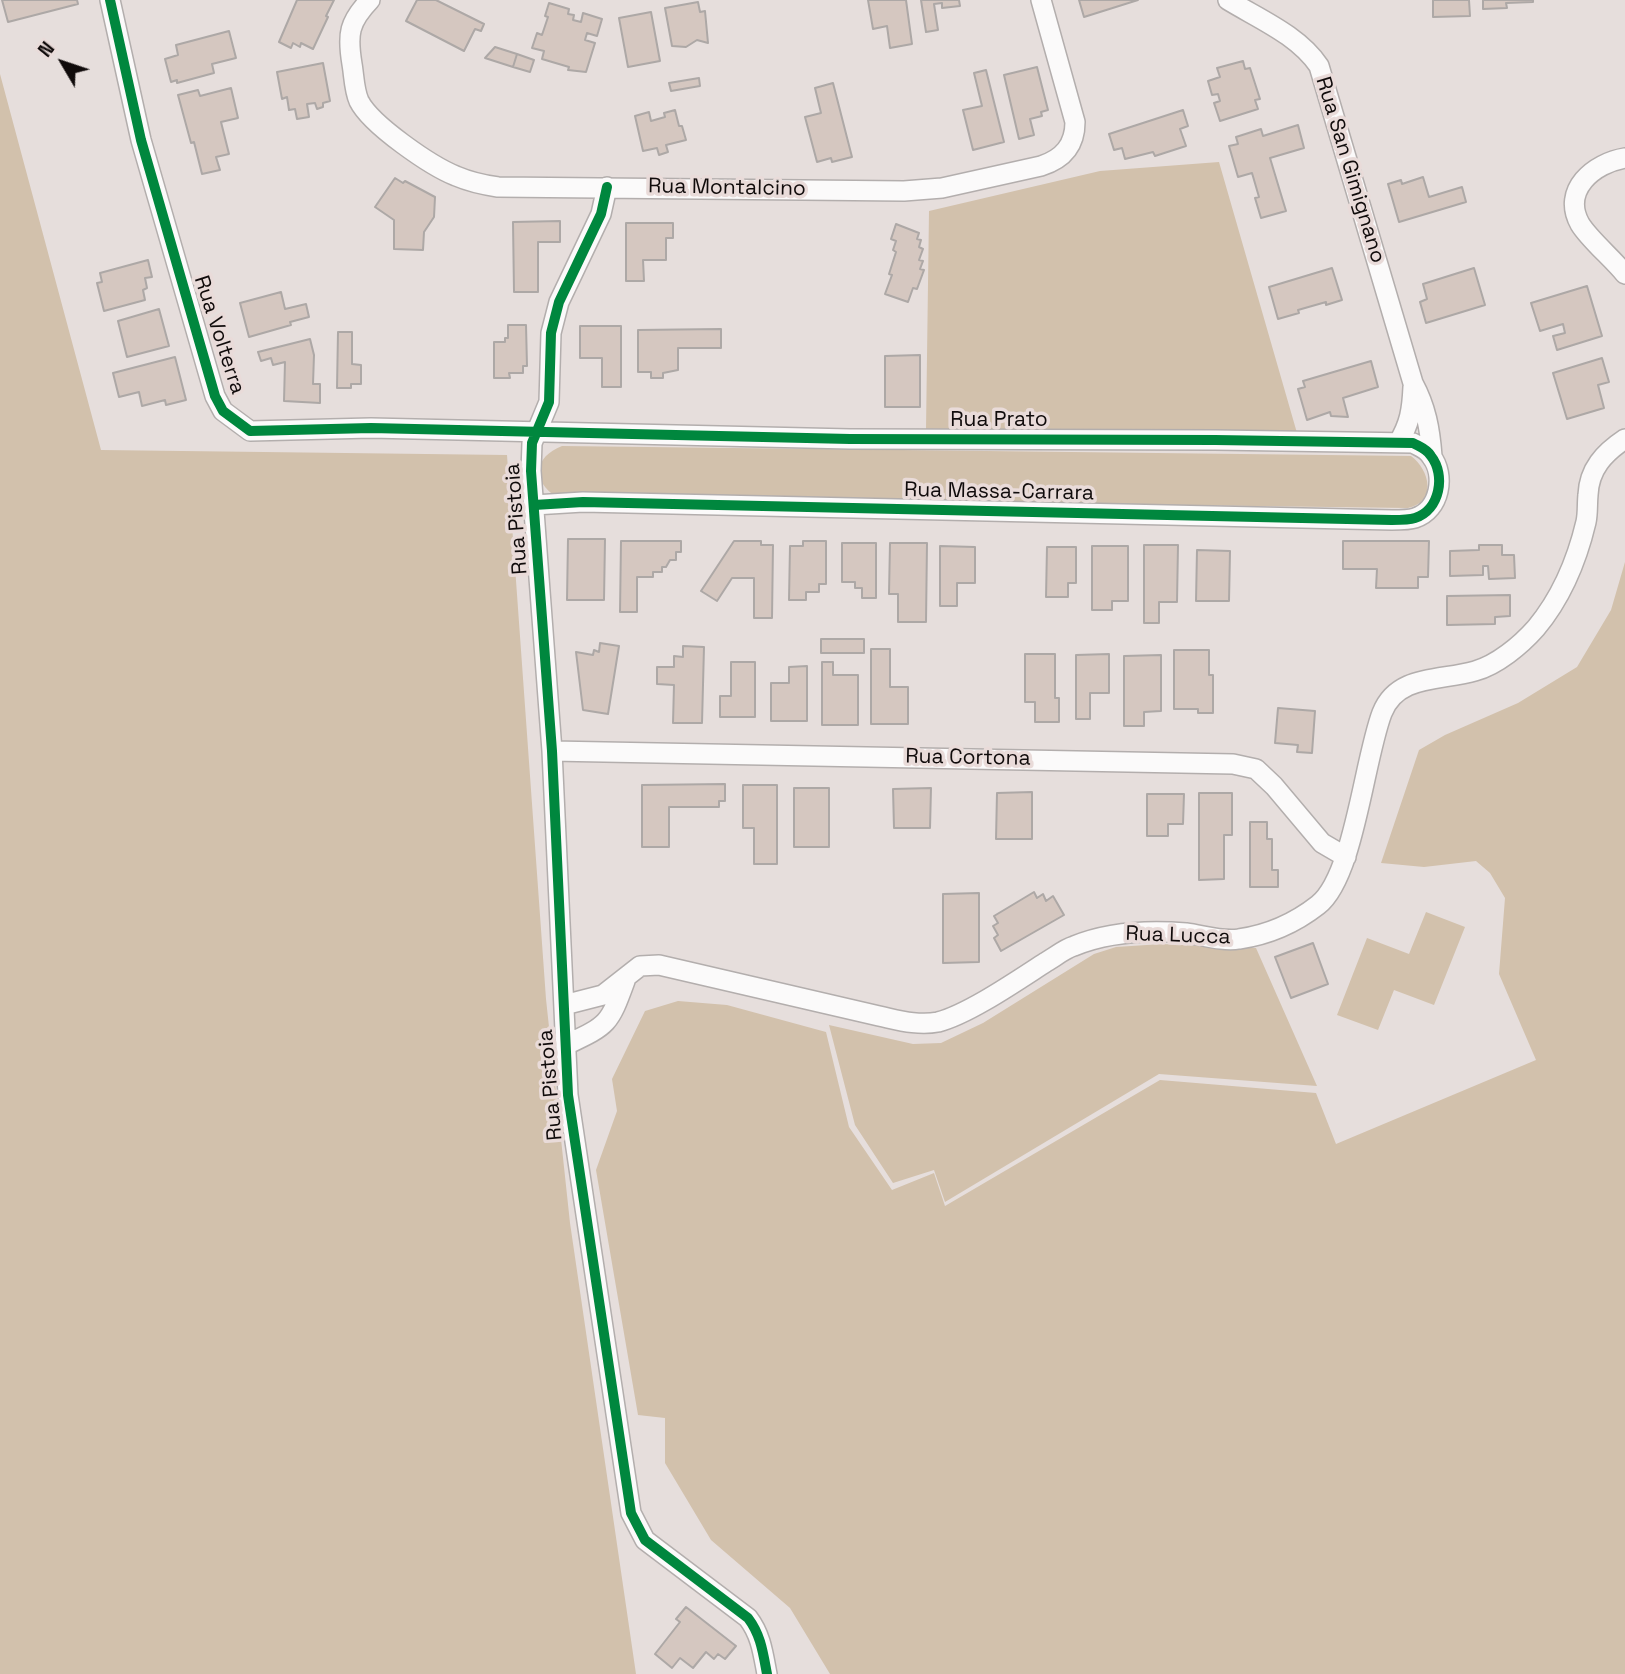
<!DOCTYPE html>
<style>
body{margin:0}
#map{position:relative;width:1625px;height:1674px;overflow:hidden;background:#e6dedc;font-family:"Space Grotesk",sans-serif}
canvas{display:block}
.north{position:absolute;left:28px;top:28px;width:70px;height:70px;-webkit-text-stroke:5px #e9dbd9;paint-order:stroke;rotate:309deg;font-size:19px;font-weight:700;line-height:28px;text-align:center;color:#100b0b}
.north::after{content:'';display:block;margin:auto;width:24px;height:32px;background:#100b0b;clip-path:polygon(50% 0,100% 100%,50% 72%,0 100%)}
</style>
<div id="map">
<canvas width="1625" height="1674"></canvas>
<div class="north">N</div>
</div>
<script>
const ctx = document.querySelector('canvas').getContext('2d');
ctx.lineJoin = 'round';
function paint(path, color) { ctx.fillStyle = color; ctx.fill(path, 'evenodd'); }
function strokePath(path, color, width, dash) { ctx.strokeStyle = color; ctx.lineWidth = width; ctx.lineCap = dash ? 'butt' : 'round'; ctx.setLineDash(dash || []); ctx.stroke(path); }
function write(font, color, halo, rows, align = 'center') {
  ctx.font = font + ' "Space Grotesk",sans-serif'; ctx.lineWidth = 7; ctx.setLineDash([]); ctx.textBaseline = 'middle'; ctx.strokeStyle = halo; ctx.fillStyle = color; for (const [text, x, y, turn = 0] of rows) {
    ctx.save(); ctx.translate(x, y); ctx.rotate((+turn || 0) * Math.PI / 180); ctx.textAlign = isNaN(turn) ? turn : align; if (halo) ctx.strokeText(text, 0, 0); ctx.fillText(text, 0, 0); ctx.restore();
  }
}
const green = new Path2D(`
 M0,74L101,450L507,455L546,999L570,1223L636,1674H0Z
 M1219,162L1297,433L926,429L929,211L1100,171Z
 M562,446L1411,456C1430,470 1437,502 1408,508L557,497C531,481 534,457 562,446Z
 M1625,562V1674H830L790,1608L711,1540L665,1463V1418L638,1415L596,1170L617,1111L612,1079L645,1011L678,1001L727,1005L826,1032L849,1127L892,1190L934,1173L945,1206L1160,1080L1316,1093L1336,1144L1536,1060L1499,974L1505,898L1490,873L1476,861L1424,867L1381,863L1419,750L1445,735L1518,703L1577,667L1611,610Z
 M1426,912L1465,927L1434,1005L1394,990L1378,1030L1337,1015L1367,938L1409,954Z
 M1162,944L1256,948L1317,1086L1159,1074L945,1202L934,1170L893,1183L855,1125L829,1025L913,1044L941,1043L983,1023L1094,954L1116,947Z`);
const building = new Path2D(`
 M2,0H77L78,4L8,22Z
 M297,0H334L326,16L328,17L313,49L301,43L300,47L293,43L291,48L279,42Z
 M417,0H436L484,24L481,31L475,29L464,51L406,21Z
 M868,0H906L912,44L890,48L887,26L873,29Z
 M921,0H959L960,6L942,8V3L934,4L938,30L926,32Z
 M1079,0H1138L1084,17Z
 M1433,0H1469L1470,16L1433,17Z
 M1483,0H1533V2L1506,3L1507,8L1483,9Z
 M698,2L700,12L705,11L708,43L697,40L686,47L672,46L665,8Z
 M549,3L569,9L568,14L574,15L573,20L581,22L583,13L602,19L597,36L587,33L585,40L595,43L586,72L568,70L569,67L542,59L544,51L532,48L537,33L542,35L548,17L545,16Z
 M651,12L660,61L628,67L619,18Z
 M229,31L236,58L212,64L214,73L177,83V80L171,82L165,59L178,55L176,45Z
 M495,47L517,54L513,67L485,58Z
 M517,54L534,60L530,72L513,67Z
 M1243,61L1245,69L1250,68L1260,99L1255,100L1258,109L1220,121L1214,103L1220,101L1218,94L1212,95L1208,81L1220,77L1217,68Z
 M323,63L330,101L323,103V107L317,109L315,103L307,104L309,117L297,119L295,109L289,110L287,97L282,99L277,72Z
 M1037,67L1048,110L1041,112L1042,116L1030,119L1034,135L1019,139L1004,75Z
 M986,70L1004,142L973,150L963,110L982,106L974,73Z
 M699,78L700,86L671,91L669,83Z
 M833,83L852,157L832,162L831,158L817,162L805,117L821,113L815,88Z
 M231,88L238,118L221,122L229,154L216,157L220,170L202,174L194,142L191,143L178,95L198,90L200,96Z
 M675,110L679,126H682L686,140L666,145L668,152L659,155L657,148L643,151L635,116L649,112L651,121L665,117L664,113Z
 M1183,110L1188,126L1180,129L1186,146L1155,156L1153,152L1125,159L1122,148L1114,150L1109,134Z
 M1298,125L1304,148L1270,158L1286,211L1261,218L1255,198L1259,197L1252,173L1238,177L1229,146L1238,144L1236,137L1261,129L1263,136Z
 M1423,177L1429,197L1462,187L1466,202L1399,222L1388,184L1401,180L1402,184Z
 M395,178L403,183L405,181L435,197L434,217L424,232L423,250L394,249V220L375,207Z
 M560,221V242H538V292H514L513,222Z
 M626,223H673V238H666V260H643L644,281H626Z
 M896,224L919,233L917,239L921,240L919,247L923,249L919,260L923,261L920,269L924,270L917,289L913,288L908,302L885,294L892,275L889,274L896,252L893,250L896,241L891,239Z
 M148,260L152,277L145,278L147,288L143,290L145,300L104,311L97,283L102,282L100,273Z
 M1332,268L1342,300L1326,305V302L1298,310L1299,313L1278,319L1269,287Z
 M1474,268L1485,305L1426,323L1420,302L1427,299L1423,284Z
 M1587,286L1602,336L1557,350L1553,336L1565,333L1563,324L1540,331L1531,303Z
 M281,292L285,309L306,304L309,317L290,322L291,325L249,337L240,303Z
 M159,309L169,346L127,357L118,321Z
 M508,325H526L527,366H523V373H509L510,378H494V342H505V338H508Z
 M580,326H621V387H602V358H580Z
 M721,329V348H678V370L663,373V378H651V372H638V330Z
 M338,332H352V364L361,365V384H351V388H337Z
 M310,339L314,355L313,384H320V403L284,401L285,362L273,365L271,358L261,361L258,352Z
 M920,355V407H885V356Z
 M175,357L186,400L166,405L165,400L142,406L139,392L119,397L113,373Z
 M1602,358L1609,382L1598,385L1604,408L1567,419L1553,373Z
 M1371,361L1378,387L1343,398L1348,417L1331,416L1330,412L1307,420L1298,389L1305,387L1303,381Z
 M568,539H605L604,600H567Z
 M621,541H681V552H676V560H670L666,567H662V572H653V577H637V612H620Z
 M734,541H761V545H773L772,618H754V578H732L717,601L701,591Z
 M803,541H826V584H819V592H806V600H789L790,546H803Z
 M1343,541H1429L1428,577H1418V588H1376L1377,569H1343Z
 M842,543H876V598H862V588H855V582H842Z
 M890,543H927L926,622H898V594H889Z
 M1144,545H1178L1177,602H1159V623H1144Z
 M1479,545H1502V555H1514L1515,578L1489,579L1488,566H1483V575L1450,576V551L1479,550Z
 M940,546L975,547V583H957V606H940Z
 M1092,546H1128V601H1112V610H1092Z
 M1047,547H1076V583H1068V597H1046Z
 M1197,550L1230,551L1229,601H1196Z
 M1510,595V616L1495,617V624L1447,625V596Z
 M821,639H864V653H821Z
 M600,643L619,646L608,714L583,710L576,652L593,655L594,650L599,652Z
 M683,646L704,647L702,723H673L674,685L657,684V667H674V656L683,657Z
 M871,649H890V687H908V724H871Z
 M1174,650H1209V675H1213V713H1198V709H1174Z
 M1025,654H1055V698H1059V722H1035V702H1025Z
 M1109,654V693H1090V719H1076V655Z
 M1161,655V711L1144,712V726H1124V656Z
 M731,662H755V717H720V696H731Z
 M822,662H833V675H858V725H822Z
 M807,666V721H771V683H789V667Z
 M1278,708L1315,711L1312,753L1297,752L1298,745L1275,743Z
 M725,784V801H719V807H669V847H642V785Z
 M743,785H777V864H754V828H743Z
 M794,788H829V847H794Z
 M931,788L930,828H894L893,789Z
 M1032,792V839H996L997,793Z
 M1199,793H1232V835H1224V879L1199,880Z
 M1147,794H1184L1183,824H1168V836H1147Z
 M1250,822H1267V839H1272V870H1278V887H1250Z
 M1034,892L1037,898L1043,894L1046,901L1053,896L1064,915L1001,951L994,938L998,935L993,926L998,923L994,916Z
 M979,893V962L943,963V894Z
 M1313,943L1328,984L1291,998L1275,957Z
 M686,1607L736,1646L725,1659L718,1654L714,1659L706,1652L693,1668L680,1658L672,1668L655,1654L680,1622L676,1619Z`);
const minor = new Path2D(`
 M110,0L141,140L215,396L223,411L250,431L371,428L850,439L1215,440L1413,443C1420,447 1427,449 1431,456C1446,475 1440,510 1415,518C1409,520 1399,520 1392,520L583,502L534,505
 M370,0C349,22 347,34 352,64C354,75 354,90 359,101C371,125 431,166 456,176C470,182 484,185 498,187L904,191L942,188L1041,166C1063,159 1075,145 1075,122L1041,0
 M1228,0C1259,19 1298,35 1319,66L1413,383C1426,407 1430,429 1432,456
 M1625,158C1594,163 1561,190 1580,224C1589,239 1613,259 1625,274
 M607,187L601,214L559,302L551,333L549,402L532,443L531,471L552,751L568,1095L631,1513L645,1540L748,1618C761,1635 763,1653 767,1674
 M1398,443C1410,424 1412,409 1413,387
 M552,751L1233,764L1256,769L1274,786L1322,843L1346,857
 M564,1005L603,995L640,966L659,965L879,1016C898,1020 918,1026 938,1022C969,1014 1018,980 1046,962C1055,957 1064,949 1074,946C1108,932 1149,930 1186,933C1202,935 1223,942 1239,939C1267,935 1295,923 1318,905C1354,877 1364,760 1382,713C1397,674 1441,681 1475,671C1497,665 1521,645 1536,628C1561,598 1577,560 1586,522C1588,513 1587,504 1588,495C1589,469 1604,453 1625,439
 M566,1045C608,1025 609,1025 625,981`);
const cycleway = new Path2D(`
 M110,0L141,140L215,396L223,411L250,431L371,428L850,439L1215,440L1413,443C1420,447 1427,449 1431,456C1446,475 1440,510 1415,518C1409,520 1399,520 1392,520L583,502L534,505
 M607,187L601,214L559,302L551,333L549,402L532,443L531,471L552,751L568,1095L631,1513L645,1540L748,1618C761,1635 763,1653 767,1674`);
const streetNames = [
 ["Rua San Gimignano",1350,170,73],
 ["Rua Montalcino",727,188,1],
 ["Rua Volterra",219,335,72],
 ["Rua Prato",999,420],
 ["Rua Massa-Carrara",999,492,1],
 ["Rua Pistoia",517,519,-94],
 ["Rua Cortona",968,758,1],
 ["Rua Lucca",1178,936,2],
 ["Rua Pistoia",551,1085,-95]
];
paint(green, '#d2c1ac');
paint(building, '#d5c7c0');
strokePath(building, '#ada8a6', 2);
strokePath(minor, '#b3aead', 22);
strokePath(minor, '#fbfafa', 19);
strokePath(cycleway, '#00873e', 10);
write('21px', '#100b0b', '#e9dbd9', streetNames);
</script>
